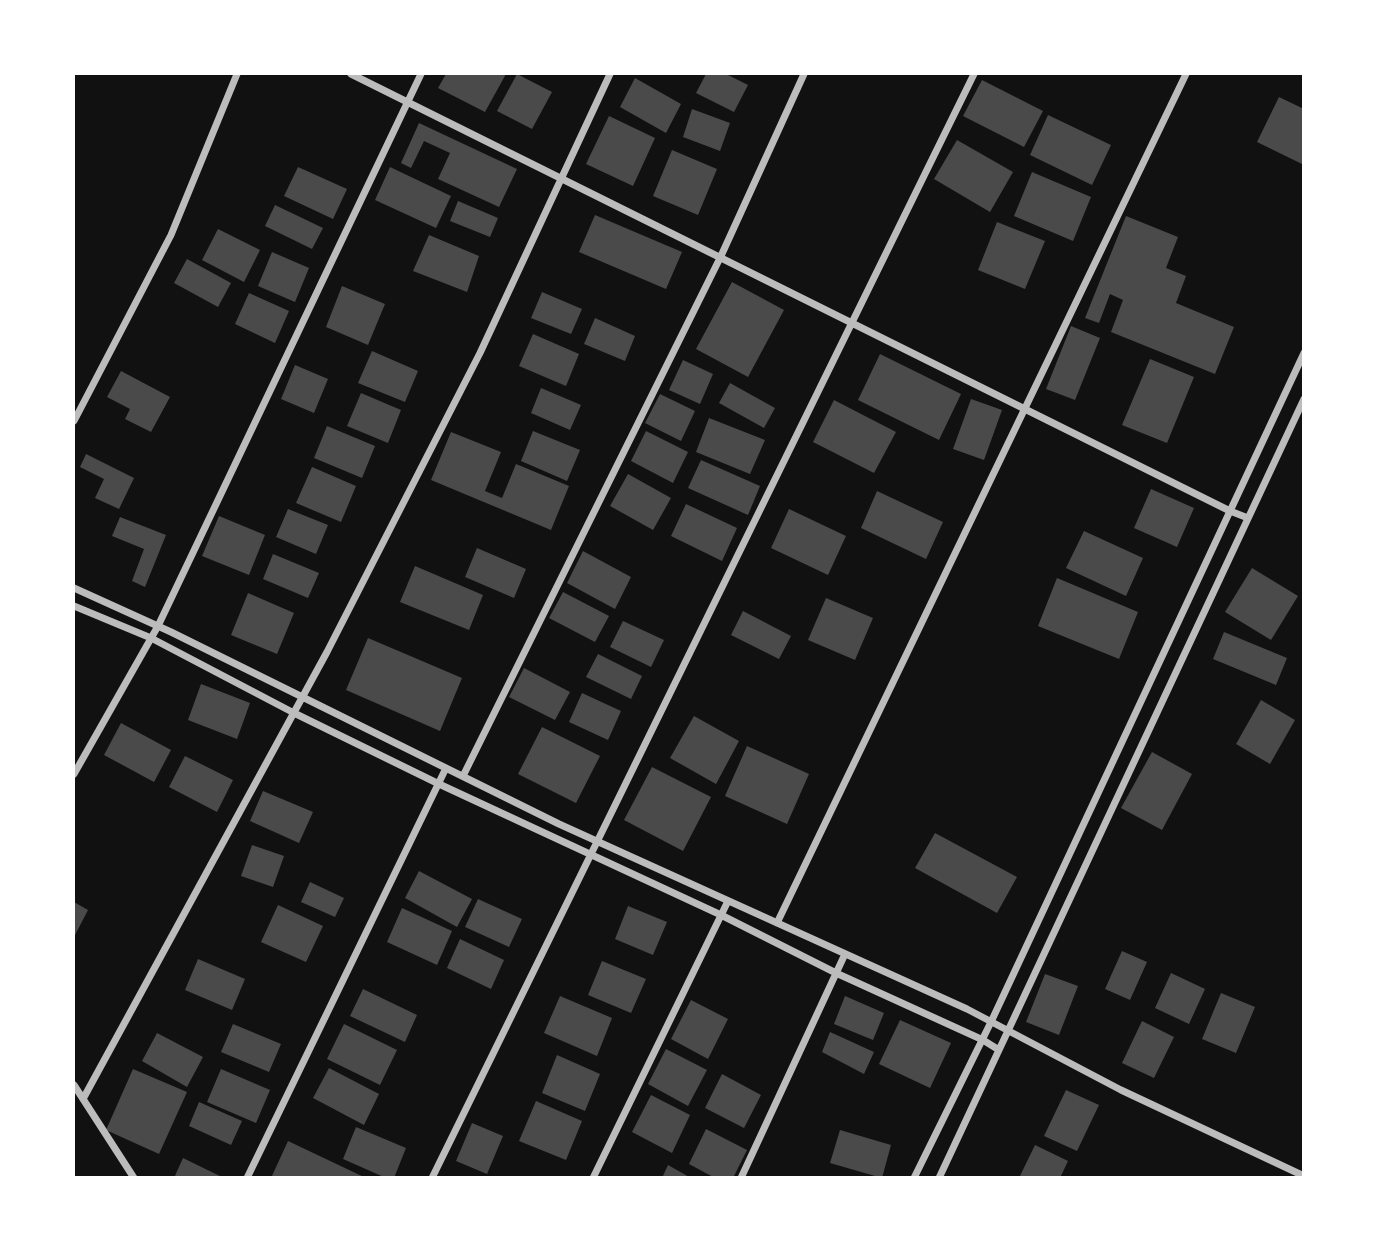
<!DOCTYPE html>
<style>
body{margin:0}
#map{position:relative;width:1377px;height:1251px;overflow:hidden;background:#111;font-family:Helvetica,sans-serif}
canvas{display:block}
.frame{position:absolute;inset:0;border:75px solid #fff;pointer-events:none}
</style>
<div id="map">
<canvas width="1377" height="1251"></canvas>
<div class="frame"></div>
</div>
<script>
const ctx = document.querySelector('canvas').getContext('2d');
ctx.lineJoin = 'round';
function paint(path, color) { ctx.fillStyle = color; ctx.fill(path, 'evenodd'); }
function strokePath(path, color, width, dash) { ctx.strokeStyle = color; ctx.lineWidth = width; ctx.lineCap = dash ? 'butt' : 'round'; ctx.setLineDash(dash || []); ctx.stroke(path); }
const building = new Path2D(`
 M446,74H506L485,112L438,88Z
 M517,74L552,92L532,129L497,111Z
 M706,74H726L748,85L734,112L696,93Z
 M635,78L681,104L666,133L620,107Z
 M982,80L1043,111L1024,147L963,116Z
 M1279,97L1304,109V165L1257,142Z
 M692,109L730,123L720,151L683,137Z
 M1048,115L1111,145L1092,185L1030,155Z
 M609,116L655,138L633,186L586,164Z
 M419,123L517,169L499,207L438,179L450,153L424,141L411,168L401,163Z
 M957,140L1013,172L990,212L934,179Z
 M672,150L717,169L698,215L653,196Z
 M298,167L347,189L333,219L284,196Z
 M390,167L451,196L436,228L375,200Z
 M1032,172L1091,197L1073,241L1014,216Z
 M458,201L498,218L490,237L450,221Z
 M275,205L323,228L312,249L265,226Z
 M595,215L682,252L666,289L579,252Z
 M1126,216L1178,237L1166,268L1186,276L1176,303L1234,327L1215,374L1111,332L1123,300L1110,294L1099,323L1085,318Z
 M997,222L1045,241L1025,289L978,270Z
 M218,229L260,250L244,282L202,260Z
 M429,235L479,256L467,292L413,271Z
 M272,252L309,268L295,302L258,286Z
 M187,259L231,283L218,307L174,283Z
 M732,282L784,310L748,377L696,349Z
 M342,286L385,304L368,345L326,327Z
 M542,292L582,309L571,334L531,318Z
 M249,293L289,311L275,343L235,324Z
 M595,318L635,336L625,361L584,344Z
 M1071,326L1100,338L1075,400L1046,389Z
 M533,334L579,354L566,386L519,366Z
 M372,351L418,371L405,402L358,383Z
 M880,354L961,394L939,440L858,400Z
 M1150,359L1194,377L1167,443L1122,425Z
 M683,360L713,374L700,404L669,390Z
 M295,365L328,379L314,413L281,399Z
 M121,371L170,397L151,432L125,419L130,409L107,397Z
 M730,383L775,408L764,428L719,403Z
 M541,388L581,405L570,430L531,413Z
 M361,393L401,410L388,443L347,426Z
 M660,394L695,411L681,441L645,423Z
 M971,399L1002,410L984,460L953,449Z
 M834,400L896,432L874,473L813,442Z
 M709,418L765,440L750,474L696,452Z
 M327,426L375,446L362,478L314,458Z
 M533,431L580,450L567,481L521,461Z
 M646,431L688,452L673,483L631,461Z
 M451,432L501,452L485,491L502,498L516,464L569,486L551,530L431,480Z
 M86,454L134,478L119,509L95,498L104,479L80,467Z
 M701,460L760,486L748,515L688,488Z
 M312,467L356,486L341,522L296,503Z
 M628,474L671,498L653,530L610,506Z
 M1151,489L1194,508L1177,547L1134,528Z
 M877,491L943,522L926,559L861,528Z
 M686,504L737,528L722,561L671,536Z
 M288,509L328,525L316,554L276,537Z
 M789,509L846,536L828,575L771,548Z
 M219,516L265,535L249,575L202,556Z
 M120,517L166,535L145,587L132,581L144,549L112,536Z
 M1084,531L1143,558L1126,596L1066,568Z
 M477,548L526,569L514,598L465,577Z
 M583,551L631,577L615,609L567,583Z
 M273,554L319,573L308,598L263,579Z
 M415,566L483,595L469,630L400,602Z
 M1252,568L1298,596L1271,640L1225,612Z
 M1057,578L1138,612L1119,659L1038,626Z
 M563,592L609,616L595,642L549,618Z
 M248,593L294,613L277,654L231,635Z
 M826,598L873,618L855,660L808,640Z
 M743,611L791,636L779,659L731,635Z
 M623,621L664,640L651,667L610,647Z
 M1224,632L1287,658L1276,685L1213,659Z
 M368,638L462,678L440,731L346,690Z
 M598,654L642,676L631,699L586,677Z
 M524,668L570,692L555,720L509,697Z
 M201,684L250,703L237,739L188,720Z
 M582,693L621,711L608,740L569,722Z
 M1261,700L1295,720L1270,764L1236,744Z
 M694,716L739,741L716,784L670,758Z
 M121,723L171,750L154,782L104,755Z
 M542,727L600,756L576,803L518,774Z
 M747,746L809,774L787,824L725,796Z
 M1152,752L1192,774L1162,830L1121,808Z
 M185,756L233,780L217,812L169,787Z
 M652,767L711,797L683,851L624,820Z
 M263,791L313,812L299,843L250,821Z
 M935,833L1017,877L997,913L915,868Z
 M252,845L284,856L273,887L241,876Z
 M419,871L472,899L457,927L405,898Z
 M310,882L344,898L335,917L301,902Z
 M478,899L522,919L509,947L465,927Z
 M74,902L88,910L74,937Z
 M278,905L323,926L306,962L261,942Z
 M628,906L667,922L653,955L615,939Z
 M402,908L452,931L437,965L387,942Z
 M460,939L504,960L491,989L447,968Z
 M1122,951L1147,962L1130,1000L1105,989Z
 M198,959L245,979L232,1010L185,990Z
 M602,961L646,979L631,1013L588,995Z
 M1171,973L1205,989L1189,1024L1155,1008Z
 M1045,974L1078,986L1059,1035L1026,1022Z
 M363,989L417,1015L405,1042L350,1016Z
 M1221,993L1255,1007L1236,1053L1202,1039Z
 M560,996L612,1018L597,1056L544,1033Z
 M845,996L884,1013L873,1040L834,1024Z
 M691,1000L728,1019L708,1059L671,1039Z
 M900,1020L951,1043L930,1088L879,1064Z
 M1142,1021L1174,1037L1154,1078L1122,1063Z
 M233,1024L281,1044L269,1072L221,1052Z
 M344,1024L397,1050L380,1085L327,1059Z
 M830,1032L874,1052L864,1074L822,1052Z
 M157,1033L203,1057L187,1087L142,1061Z
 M666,1049L707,1070L688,1106L648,1084Z
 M557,1055L600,1074L585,1111L542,1093Z
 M329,1068L379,1094L364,1125L313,1098Z
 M133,1069L187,1092L159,1154L106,1130Z
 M221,1069L270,1090L256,1123L207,1102Z
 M722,1074L761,1095L744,1128L705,1108Z
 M1066,1090L1099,1105L1077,1151L1044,1136Z
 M651,1095L690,1115L672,1153L632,1132Z
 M536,1101L582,1121L566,1160L519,1141Z
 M199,1102L242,1121L231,1145L189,1126Z
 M472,1123L503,1136L487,1174L456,1161Z
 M356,1127L406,1148L394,1178H386L343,1159Z
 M706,1129L747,1150L733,1178H715L689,1164Z
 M840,1130L891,1145L882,1178L830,1163Z
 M288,1141L366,1178H271Z
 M1035,1145L1068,1161L1060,1178H1019Z
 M183,1158L224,1178H174Z
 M668,1165L691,1178H662Z`);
const minor = new Path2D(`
 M351,74L1230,511L1248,518
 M74,421L171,235L237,74
 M74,588L171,632L559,824L967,1009L1121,1090L1304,1176
 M74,606L151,638L294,713L439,784L721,915L836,973L983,1040L999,1050
 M74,774L158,626L421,74
 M463,776L721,256L804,74
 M777,923L1186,74
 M74,1085L134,1178
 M83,1099L327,652L480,353L610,74
 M247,1178L446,768
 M432,1178L974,74
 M593,1178L728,901
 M741,1178L845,954
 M914,1178L991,1022L1304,353
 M939,1178L1304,399`);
paint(building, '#4a4a4a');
strokePath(minor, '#bcbcbc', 7);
</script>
